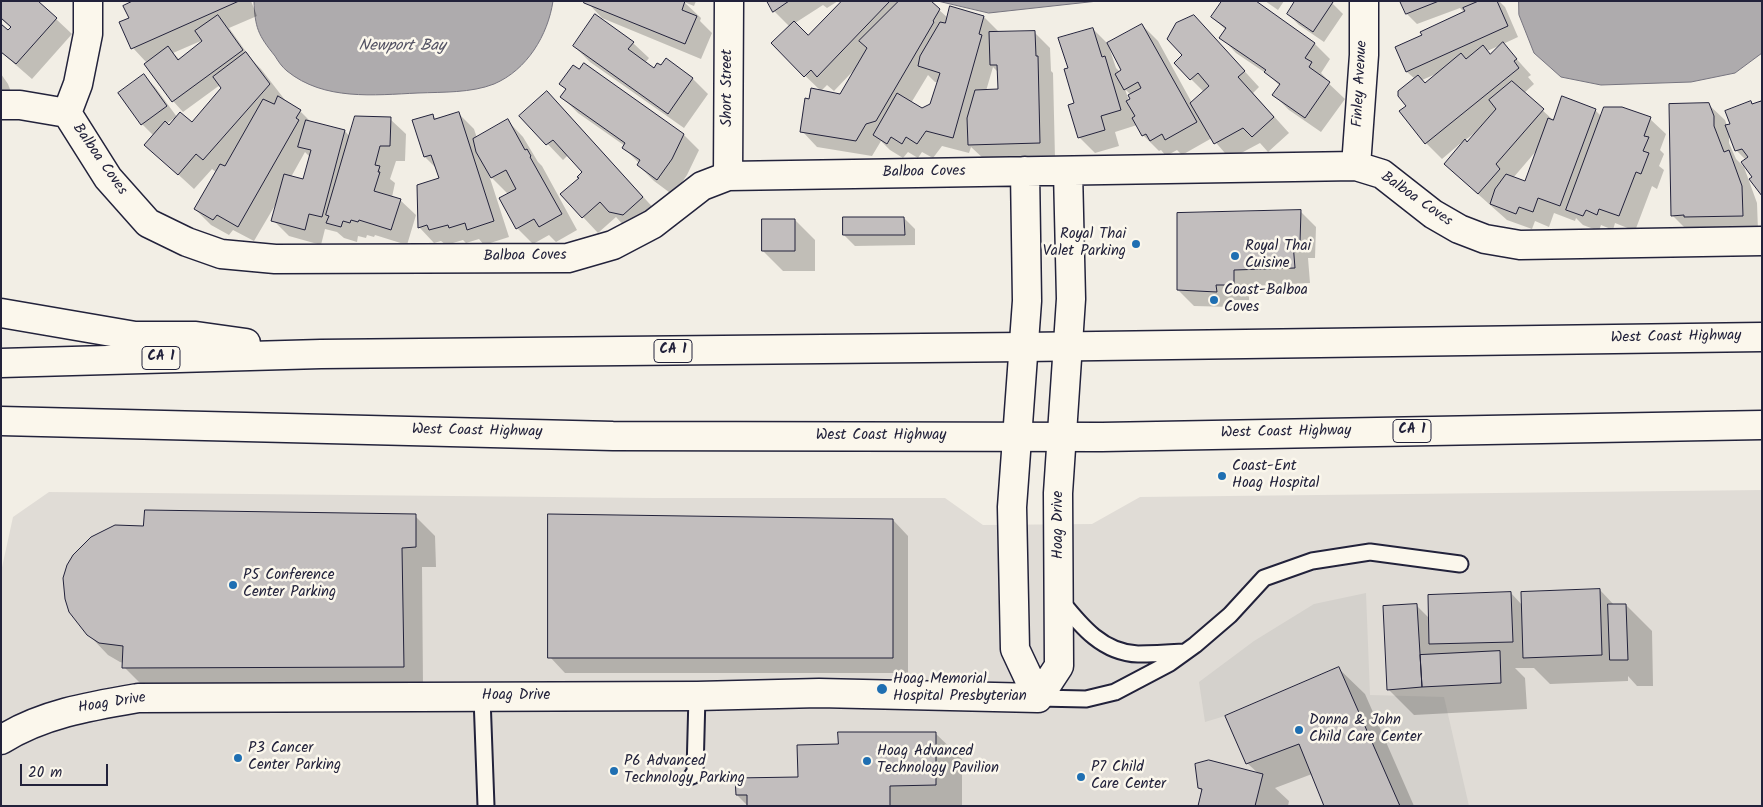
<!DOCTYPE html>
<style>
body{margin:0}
#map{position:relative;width:1763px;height:807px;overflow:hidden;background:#f2eee5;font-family:Kalam,sans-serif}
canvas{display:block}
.frame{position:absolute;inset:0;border:2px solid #22223b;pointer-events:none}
.scale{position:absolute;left:20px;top:764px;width:88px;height:22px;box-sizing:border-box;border:2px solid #22223b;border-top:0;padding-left:6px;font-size:15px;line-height:18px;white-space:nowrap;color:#22223b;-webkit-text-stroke:4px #fbf7ec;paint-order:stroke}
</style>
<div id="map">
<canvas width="1763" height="807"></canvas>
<div class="frame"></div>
<div class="scale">20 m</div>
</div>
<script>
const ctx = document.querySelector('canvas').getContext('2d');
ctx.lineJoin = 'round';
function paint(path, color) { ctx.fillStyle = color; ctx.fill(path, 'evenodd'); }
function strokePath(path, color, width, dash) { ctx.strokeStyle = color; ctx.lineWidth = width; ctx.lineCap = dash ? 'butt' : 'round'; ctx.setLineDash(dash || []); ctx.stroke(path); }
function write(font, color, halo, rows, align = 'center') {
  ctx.font = font + ' Kalam,sans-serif'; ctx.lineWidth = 5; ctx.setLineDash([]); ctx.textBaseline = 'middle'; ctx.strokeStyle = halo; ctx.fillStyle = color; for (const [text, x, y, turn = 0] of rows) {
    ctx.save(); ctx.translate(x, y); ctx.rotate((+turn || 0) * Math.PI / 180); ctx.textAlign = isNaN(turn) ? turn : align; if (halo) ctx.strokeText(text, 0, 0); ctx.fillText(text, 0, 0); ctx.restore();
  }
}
const built = new Path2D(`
 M1762,490V806H1V572L13,517L49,492L654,498H945L983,525L1092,524L1140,497Z`);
const green = new Path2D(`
 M1366,593L1370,695L1444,697L1469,806H1400L1339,667L1225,716L1205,722L1199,682L1254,641L1314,604Z`);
const water = new Path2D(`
 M254,1H553C548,35 527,70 494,84C471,93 443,92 418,93C374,95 324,101 287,71C282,67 278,61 275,56C258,35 255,28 254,1Z
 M938,1H1098L989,13Z
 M1519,1H1762V53L1735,73L1691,82L1601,85L1561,77L1534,53L1519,15Z`);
const shadow = new Path2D(`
 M1,1L56,19L72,34L32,79L1,52V26L8,32L12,28L1,19Z
 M136,1H251L257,16L229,28L252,60L261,69L285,100L300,111L312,123L345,131L350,137L390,119L406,134L405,161H396L390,179L395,183L392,197L400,200L416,215L407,245L375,235L374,237L367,235L366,238L358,236L357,242L344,238L337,232L325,229L321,245L289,236L273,220L277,202L254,241L233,230L229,235L211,225L195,209L216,172L212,169L194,189L146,145L154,136L142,124L144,76L155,87L177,117L192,124L223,88L220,85L183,112L173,101L147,63L133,48L130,18ZM203,40L204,41L180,60L173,53ZM173,119L174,120L169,126L167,124ZM305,152L310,157L304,180L291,177Z
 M586,1H696L694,6L684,2L701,18L700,21L712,33L701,59L602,18Z
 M768,1H838L827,8L823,5L795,23L808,36L844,1H929L948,18L984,17L1000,33L1034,32L1050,48L1051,71L1053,73L1055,158L985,160L971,147L969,153L942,146L933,158L922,152L918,158L908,152L903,158L890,150L881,141L872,156L817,147L802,131L810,101L821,91L772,44L790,27L774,11ZM993,67L998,72L999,91H986ZM854,70L841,95L821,91L827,85L834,91ZM928,75L935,82H938L931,105L922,109L911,103Z
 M1265,1H1284L1278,10Z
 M1330,1L1343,14L1324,42L1299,25L1288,14Z
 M1402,1H1499L1505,7L1518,37L1503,44L1531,75L1528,77L1534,84L1524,93L1554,121L1595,110L1602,117L1650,119L1666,134L1660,150L1664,154L1659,166L1664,170L1657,189L1652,186L1635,231L1615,223L1613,230L1601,225L1599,231L1583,225L1576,218L1575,221L1554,213L1549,227L1535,221L1532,229L1507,220L1461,179L1445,164L1462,142L1442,159L1426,143L1400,112L1408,106L1415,79L1407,72L1397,48L1423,36L1465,13L1460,8L1417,24L1407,14ZM1501,45L1490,55L1487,51ZM1436,74L1425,84L1422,80ZM1476,132L1477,133L1467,143L1464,141ZM1537,150L1525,183L1513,178Z
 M1194,16L1259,87L1253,93L1289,133L1268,152L1260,143L1230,159L1212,138L1182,155L1177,150L1166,156L1161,150L1159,151L1143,135L1137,125L1115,132L1119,146L1095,153L1079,137L1076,104L1069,69L1093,29L1108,44L1142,25L1158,41L1192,103L1204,92L1191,79L1183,56ZM1109,47L1123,70L1120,72L1116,68ZM1125,89L1131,95L1132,99L1129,101Z
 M1212,17L1315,44L1330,59L1321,73L1327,79L1326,81L1345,99L1321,132L1289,110L1274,95L1280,86L1270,76L1236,53L1221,37L1226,30Z
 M633,43L649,58L645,63L654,70L661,67L666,60L693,79L708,94L684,128L590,62L574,46Z
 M1,74L8,84L11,92L1,95Z
 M561,84L684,135L699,150L687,175L673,195L654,181L638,165L639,163L624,148L625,146L578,113L562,97L567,90Z
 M1751,102L1754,105V177L1746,160L1736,150L1729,132V143L1736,159L1744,167L1757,203L1758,231H1688L1672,215L1709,105L1725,120L1727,126L1731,125Z
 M562,108L658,213L626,228L616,217L598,233L583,217L580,179L584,172L568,155L563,160L521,116Z
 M458,113L474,129L477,138L508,121L523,137L538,162L542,166L577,230L556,242L549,235L533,244L517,228L509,195L489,175L509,237L484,245L479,239L466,243L463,240L446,245L441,241L434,243L419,227L440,179L437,169L425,157L432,115L437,120Z
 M1300,211L1316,227L1315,258H1308L1310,283L1249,286V300H1231L1232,307L1194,306L1178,290Z
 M904,218L915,229V245L855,246L844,235Z
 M795,220L815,240V271H783L763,251Z
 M415,516L435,536L436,567H422L423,687H144L124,667V663L120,662L108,655L88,634L144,528Z
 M893,520L908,536V673H565L550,657Z
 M1600,590L1614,605H1626L1652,631L1653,686H1637L1628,676V681L1550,684L1534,668H1515L1525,678L1527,709L1414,715L1388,689L1417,606L1430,619L1511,593L1522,605Z
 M1338,668L1365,694L1414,806H1325L1312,774L1275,788L1289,801L1288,806H1199L1203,792L1199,788L1259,774L1247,763Z
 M935,733L962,759V806H748L737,795L799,778L839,745Z`);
const building = new Path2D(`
 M1,1H38L57,18L16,64L1,52V24L8,30L11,27L1,18Z
 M133,1H239L131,49L119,22L129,18L123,6Z
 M584,1H685L682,10L697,16L685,44L584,3Z
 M767,1H789L773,12Z
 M842,1H890L817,77L811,70L804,77L771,43L794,21L808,35Z
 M899,1H931L940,9L933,21L934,22L876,121L866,124L856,141L800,132L805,98L809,99L811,88L840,94L867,48L859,41Z
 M1222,1H1256L1315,43L1305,58L1312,62L1309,67L1330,82L1305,118L1272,95L1280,84L1264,72L1266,70L1219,38L1226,28L1211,17Z
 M1295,1H1332L1333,2L1313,32L1287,14Z
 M1400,1H1439L1406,14Z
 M1479,1H1497L1508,26L1406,72L1395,47L1422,35L1420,32L1465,11L1463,8Z
 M950,6L984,16L979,34L982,35L953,138L926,131L917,144L906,137L902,144L891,137L887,144L873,135L897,93L922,108L930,104L940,73L918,66L920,56L940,22L945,23Z
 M595,14L634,42L628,49L654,68L657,63L661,65L666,58L693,78L668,114L573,46Z
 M218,15L243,50L172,102L144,64L168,46L178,60L202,41L195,31Z
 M1194,15L1245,71L1238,77L1274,117L1252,137L1243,128L1214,144L1190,103L1209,86L1198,73L1190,80L1174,63L1182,55L1167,39L1176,23Z
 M1142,24L1197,122L1165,140L1162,134L1150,141L1146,134L1142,136L1132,118L1135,116L1126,101L1130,99L1128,95L1141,88L1138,82L1124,90L1115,74L1121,70L1107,43Z
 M1093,28L1102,57L1105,56L1121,110L1101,116L1105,130L1078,138L1068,105L1074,103L1064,69L1068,68L1058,38Z
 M1035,31L1036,56H1038L1040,143L968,145L967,118L975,90L998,89L997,65H990L989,32Z
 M1503,42L1517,59L1514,61L1519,68L1425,144L1399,111L1406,106L1398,96V91L1418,75L1425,83L1461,53L1466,59L1483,45L1490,54Z
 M246,52L270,84L203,160L196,154L178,175L144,145L165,121L169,125L180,112L192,122L221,88L213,77Z
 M584,63L684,134L672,159L657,180L637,165L640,160L622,148L625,143L560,97L566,89L559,84L573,65L579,69Z
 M144,74L167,106L141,125L118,93Z
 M1512,81L1544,109L1496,164L1500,169L1478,194L1444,164L1465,139L1467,142L1496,109L1489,100Z
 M547,91L643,197L623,215L609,212L600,202L582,218L560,194L579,178L577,177L582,172L553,140L546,145L519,116Z
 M278,96L301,110L296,118L299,120L238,227L217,215L213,220L194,209L220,164L225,166L263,99L274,104Z
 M1562,96L1596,109L1560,206L1538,198L1533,212L1519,207L1516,214L1490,204L1495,189L1506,174L1525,181L1548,118L1553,120Z
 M1751,101L1752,104L1761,101L1762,103V196L1749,179L1752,177L1741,162L1748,157L1742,149L1735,151L1725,125L1730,124L1725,111Z
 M1709,103L1714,116V126L1724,152L1729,150L1742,186L1743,216L1684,217V215L1671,216L1669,104Z
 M1604,107H1622L1651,117L1644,136L1649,137L1643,151L1649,153L1641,174L1636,172L1619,216L1599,209L1597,215L1586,210L1583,216L1566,210Z
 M459,112L494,221L467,230L465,223L449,228L448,225L429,230L427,225L418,228L417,185L439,178L431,155L424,157L412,120L433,114L434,119Z
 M355,116L391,117L390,146H380L375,165L380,166L378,172H380L374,191L401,199L391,230L359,220L358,222L351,220L350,223L343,221L341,227L326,223L329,216L326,215Z
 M508,119L525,150L527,149L531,156L530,157L562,214L539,227L534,219L516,229L499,198L516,189L506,170L491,178L476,152L473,139Z
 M306,120L345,130L322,217L309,214L305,230L271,221L284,174L303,179L311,150L298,147Z
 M1301,210L1300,243H1293L1295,268L1234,270V285H1216L1217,292L1177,290V213Z
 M843,217H904L905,235H843Z
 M762,219H795V251H762Z
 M145,510L416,514V547L402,548L404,667L122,668L123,646L99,643L87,635L69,612L65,599L63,578L67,565L73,555L91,537L115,525L143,526Z
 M548,514L893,519V658H548Z
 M1600,589L1602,655L1523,658L1521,592Z
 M1511,592L1513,642L1429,644L1428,595Z
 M1417,604L1422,687L1387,690L1383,606Z
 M1608,604H1626L1628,660H1610Z
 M1500,651L1501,683L1422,687L1420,655Z
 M1339,667L1400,806H1324L1299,744L1246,764L1225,716Z
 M838,732H936V785L890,786V806H747V795H736L735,778L798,777L797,745L838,744Z
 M1209,760L1263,774L1255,806H1198L1202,789L1198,788L1195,764Z`);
const service = new Path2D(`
 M1061,601C1081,626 1103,653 1138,654C1153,654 1169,653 1184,652
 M482,697L486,806
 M1038,698L1086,699L1115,692L1170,663L1195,645L1230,615L1264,578L1312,561L1370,552L1460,564
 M692,776L695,772L697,696`);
const minor = new Path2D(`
 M88,1V34L78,84L67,113L108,178L148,223L187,242L221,254L275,259L568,258L613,245L653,224L702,186L728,176L1356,166L1382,174L1433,214L1459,229L1485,239L1520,245L1762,241
 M1,105H20L67,113
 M1356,166L1364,55V1
 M1025,171L1027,301L1012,507L1015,649L1038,698
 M728,176L729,1
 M1038,698L1059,666L1058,493L1071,299L1068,171
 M1,740C42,714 91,706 138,698L697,696L819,693L1038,698`);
const trunk = new Path2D(`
 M1,313L135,336H196L246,343
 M1,363L321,354L1024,347L1762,337
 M1,421L613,436L1102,437L1762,425`);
const markers = [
 [1136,244,5,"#1f6fb2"],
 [1235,256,5,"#1f6fb2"],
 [1214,300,5,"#1f6fb2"],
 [1222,476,5,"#1f6fb2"],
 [233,585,5,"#1f6fb2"],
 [882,689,6,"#1f6fb2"],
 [1299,730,5,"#1f6fb2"],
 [238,758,5,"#1f6fb2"],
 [867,761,5,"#1f6fb2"],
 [614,771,5,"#1f6fb2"],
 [1081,777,5,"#1f6fb2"]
];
const shields = [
 [673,351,38],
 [161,358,38],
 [1412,431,38]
];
const shieldNames = [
 ["CA 1",673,351],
 ["CA 1",161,358],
 ["CA 1",1412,431]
];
const streetNames = [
 ["Finley Avenue",1361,84,-87],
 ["Short Street",728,88,-90],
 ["Balboa Coves",99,160,55],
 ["Balboa Coves",924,173,-1],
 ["Balboa Coves",1416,200,35],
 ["Balboa Coves",525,257,-1],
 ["West Coast Highway",1676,338,-1],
 ["West Coast Highway",477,432,1],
 ["West Coast Highway",1286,433,-1],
 ["West Coast Highway",881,436],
 ["Hoag Drive",1059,525,-90],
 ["Hoag Drive",516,696],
 ["Hoag Drive",112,704,-9]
];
const poiNames = [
 ["Royal Thai",1126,235,"right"],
 ["Valet Parking",1126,252,"right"],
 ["Royal Thai",1245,247],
 ["Cuisine",1245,264],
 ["Coast-Balboa",1224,291],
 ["Coves",1224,308],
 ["Coast-Ent",1232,467],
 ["Hoag Hospital",1232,484],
 ["P5 Conference",243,576],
 ["Center Parking",243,593],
 ["Hoag Memorial",893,680],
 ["Hospital Presbyterian",893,697],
 ["Donna & John",1309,721],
 ["Child Care Center",1309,738],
 ["P3 Cancer",248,749],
 ["Center Parking",248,766],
 ["Hoag Advanced",877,752],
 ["Technology Pavilion",877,769],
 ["P6 Advanced",624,762],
 ["Technology Parking",624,779],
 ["P7 Child",1091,768],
 ["Care Center",1091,785]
];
const waterNames = [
 ["Newport Bay",402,47]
];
paint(built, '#e0dcd6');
paint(green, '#d4d1cc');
paint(water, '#aeabad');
strokePath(water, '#76747f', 1);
paint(shadow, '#0003');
paint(building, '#c2bebe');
strokePath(building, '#22223b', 1);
strokePath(service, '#22223b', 19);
strokePath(minor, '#22223b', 31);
strokePath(trunk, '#22223b', 31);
strokePath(service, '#fbf7ec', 15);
strokePath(minor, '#fbf7ec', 28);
strokePath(trunk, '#fbf7ec', 28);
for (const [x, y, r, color] of markers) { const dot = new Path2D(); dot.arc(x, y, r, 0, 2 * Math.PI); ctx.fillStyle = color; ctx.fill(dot); strokePath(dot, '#fbf7ec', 2); }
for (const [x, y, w] of shields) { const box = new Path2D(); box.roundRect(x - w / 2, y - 11.5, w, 23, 4); ctx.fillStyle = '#fbf7ec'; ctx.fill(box); strokePath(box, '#22223b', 1); }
write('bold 14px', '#22223b', null, shieldNames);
write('15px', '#22223b', '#fbf7ec', streetNames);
write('15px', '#22223b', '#fbf7ec', poiNames, 'left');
write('italic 16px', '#535263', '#fbf7ec', waterNames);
</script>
